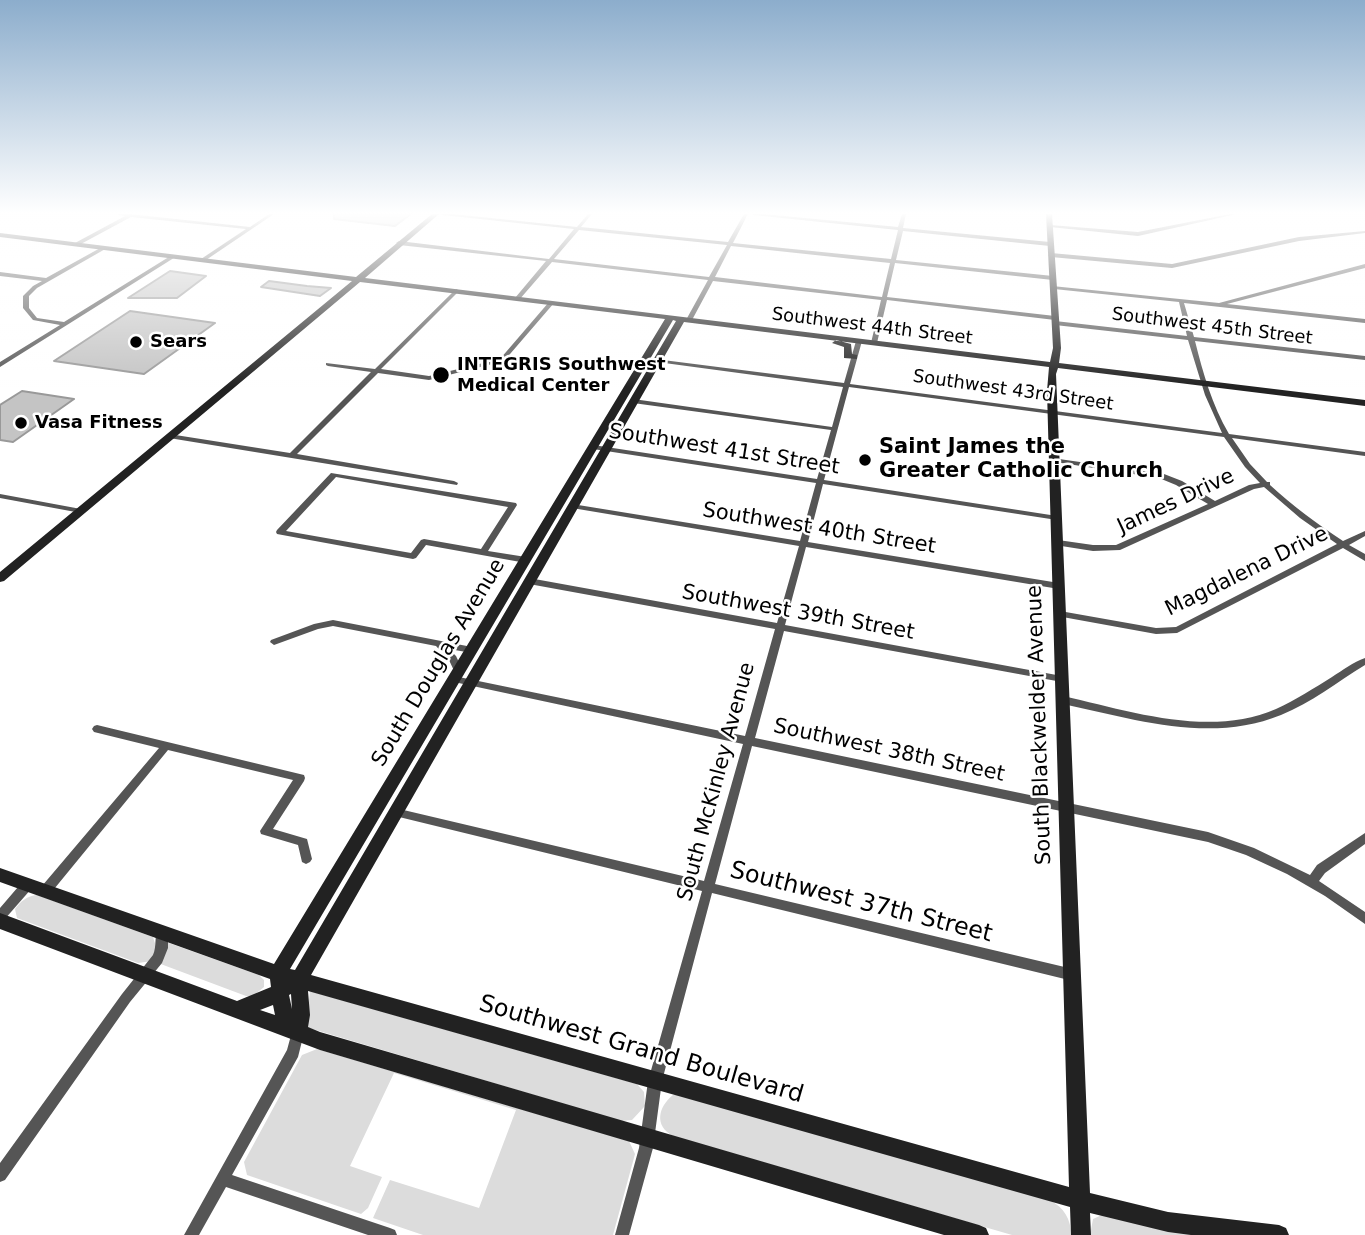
<!DOCTYPE html>
<style>
body{margin:0}
canvas{display:block;background:#fff}
</style>
<canvas width="1365" height="1235"></canvas>
<script>
const ctx = document.querySelector('canvas').getContext('2d');
ctx.lineJoin = 'round';
function paint(path, color) { ctx.fillStyle = color; ctx.fill(path, 'evenodd'); }
function strokePath(path, color, width, dash) { ctx.strokeStyle = color; ctx.lineWidth = width; ctx.lineCap = dash ? 'butt' : 'round'; ctx.setLineDash(dash || []); ctx.stroke(path); }
function write(font, color, halo, rows, align = 'center') {
  ctx.font = font + ' "DejaVu Sans",sans-serif'; ctx.lineWidth = 5; ctx.setLineDash([]); ctx.textBaseline = 'middle'; ctx.strokeStyle = halo; ctx.fillStyle = color; for (const [text, x, y, turn = 0] of rows) {
    ctx.save(); ctx.translate(x, y); ctx.rotate((+turn || 0) * Math.PI / 180); ctx.textAlign = isNaN(turn) ? turn : align; if (halo) ctx.strokeText(text, 0, 0); ctx.fillText(text, 0, 0); ctx.restore();
  }
}
const green = new Path2D(`
 M37,895L153,937L157,950L152,961L138,963L17,918L15,909C21,901 27,896 37,895Z
 M166,942L259,975L264,980V987L253,996H246L158,963Z
 M310,991L637,1084L644,1092L645,1106L632,1120L621,1121L309,1028L306,1027Z
 M317,1049L629,1141L635,1154L613,1235H423L373,1218L390,1180L479,1208L516,1110L394,1073L350,1166L382,1177L368,1208L361,1214L247,1175L244,1162L302,1055Z
 M673,1095H683L1050,1200C1064,1208 1071,1219 1071,1235H1012L673,1136C654,1126 658,1107 673,1095Z
 M1104,1214L1215,1235H1090L1093,1219Z`);
const building = new Path2D(`
 M334,214H411L395,226L334,219Z
 M170,271L206,276L177,298H128Z
 M269,281L307,286L331,288L320,296L261,287Z
 M130,311L215,323L144,374L54,361Z
 M22,391L74,399L13,442L0,440V405Z`);
const street = new Path2D(`
 M118,214H130L250,227L269,214H274L203,262L201,261V259L246,229L131,217L79,245H75V243L125,216L118,215Z
 M440,214H453L577,227L588,214H592L581,227L728,242L744,214H748L733,243L891,259L898,230L753,215L751,214H764L898,227L902,214H906L903,228L1050,242L1053,244L1050,246L903,231L896,260L1053,276L1056,278L1053,280L895,263L887,297L1055,316L1058,318L1055,320L887,300L877,343L874,345L871,343L881,300L713,281L692,320L689,322L686,320L708,280L552,262L519,300H515V298L546,261L399,245L396,243L399,241L549,259L574,229L442,215ZM579,230L727,245L709,277L554,259ZM731,246L890,263L882,297L715,277Z
 M1230,214H1237L1138,236L1050,227L1048,226L1050,225L1138,232Z
 M1365,231V233L1299,241L1172,268L1051,257L1048,255L1051,253L1172,264L1299,237Z
 M102,247L107,248L37,288L29,296V308L37,318L64,322L172,255L177,256L0,367V362L60,325L33,320L23,308V296L33,286L42,281L0,276V272L46,278Z
 M1365,264V268L1227,304L1365,319V323L1184,303L1194,337L1365,356V360L1195,341C1203,373 1212,405 1229,434L1365,452V456L1232,438L1250,464L1267,482H1270V485C1293,506 1317,524 1343,541L1365,531V536L1349,545L1365,554V561L1343,548L1177,633L1156,634L1057,616L1056,614L1060,611L1156,628L1176,627L1337,544L1300,518L1264,487L1254,489L1120,550L1093,551L1055,545L1054,543L1055,541L1058,540L1093,545H1116L1208,504L1176,485L1159,478L1055,462H1052V458L1164,474L1182,481L1215,501L1249,485L1260,483L1245,467L1224,437L849,387L824,480L1057,516L1061,518L1057,520L823,484L808,542L1059,583L1063,586L1059,589L806,547L785,625L1062,676L1065,677L1067,679L1065,681L1062,682L784,631L755,738L1208,832L1254,848L1310,875L1317,865L1365,833V844L1325,873L1319,881L1365,912V924L1325,896L1287,874L1246,855L1208,842L752,746L715,884L1073,969L1077,971L1079,975L1077,979L1073,981L712,893L662,1081L653,1148L629,1235H615L639,1148L648,1081L702,891L395,816L391,815L390,812L391,809L395,808L704,881L743,744L454,682L451,681L449,679L451,677L454,676L745,736L775,629L529,584L525,581L529,578L777,623L799,546L572,508L568,506L572,504L800,541L816,483L593,449L589,447L593,445L817,479L831,430L633,403L630,401L633,399L832,427L843,387L657,362L655,361V359L844,383L856,341L859,339L862,341L850,384L1222,433L1205,395L1188,340L1055,325L1052,323L1055,321L1187,336L1179,302L1054,289L1052,288V286L1219,303Z
 M456,289L458,290V292L381,369L429,376L500,359L549,302L554,303L504,361L429,380L378,373L297,454L454,481L458,483L457,485L169,438L166,436L169,434L290,453L371,372L328,366L326,365V363L375,369Z
 M331,473L516,503L517,505L488,551L526,557L530,560L526,563L426,545L416,558L413,559L277,534L276,532L277,530ZM336,477L508,507L481,549L424,539L421,540L411,553L286,531Z
 M0,494L81,509L85,511L81,513L0,498Z
 M333,620L472,647L475,648L477,650L475,652L472,653L449,649L456,656L464,673L462,675H456L449,660L436,646L333,626L318,629L274,645L270,642L271,640L314,624Z
 M1365,658V665C1337,682 1311,703 1281,715C1210,744 1134,719 1063,704L1060,703L1058,700L1060,697L1063,696C1130,711 1209,738 1276,709C1296,700 1314,688 1332,677C1343,670 1353,662 1365,658Z
 M97,725L304,775L305,778L304,781L273,829L307,839L312,859L310,862L306,864L302,862L298,845L261,834L260,831L293,780L168,750L50,894L46,895L42,894L40,890L42,886L159,748L94,732L92,729L94,726Z
 M28,879L32,880L34,884L32,888L4,920L0,921V908L24,880Z
 M162,926L166,928L168,932V948L162,963L130,1002L5,1180L0,1182V1163L122,994L153,955C157,946 154,937 158,928Z
 M298,1027L303,1028L304,1033L298,1057L232,1175L390,1228L395,1230L397,1235H368L226,1187L199,1235H184L287,1050L293,1028Z`);
const secondary = new Path2D(`
 M432,214H439L365,278L1050,362L1053,348L1046,214H1052L1061,348L1059,363L1365,400V406L1058,368L1056,374L1090,1193L1168,1212L1279,1225L1286,1228L1289,1235H1191L1168,1232L1090,1213L1091,1235H1071L1070,1207L308,991L310,1015L308,1027L320,1032L979,1225L986,1228L989,1235H944L320,1050L0,929V913L237,1001L271,987L270,979L0,882V868L274,964L665,319L360,282L4,581L0,582V572L352,281L0,237V233L356,277ZM673,320L676,321L295,970L290,969ZM684,322L1049,367L1047,391L1069,1187L311,975ZM291,994L292,1009L289,995ZM273,1005L275,1015L260,1010Z
 M836,340L851,344L852,354L857,355V359L844,358V347L832,343Z`);
const markers = [
 [136,342,7,"#000"],
 [441,375,9,"#000"],
 [21,423,7,"#000"],
 [865,460,7,"#000"]
];
const farStreetnames = [
 ["Southwest 44th Street",872,327,7],
 ["Southwest 45th Street",1212,327,7],
 ["Southwest 43rd Street",1013,391,8]
];
const farPoinames = [
 ["Sears",150,342],
 ["INTEGRIS Southwest",457,365],
 ["Medical Center",457,386],
 ["Vasa Fitness",35,423]
];
const poiNames = [
 ["Saint James the",879,448],
 ["Greater Catholic Church",879,472]
];
const streetNames = [
 ["Southwest 41st Street",724,450,9],
 ["James Drive",1176,502,-25],
 ["Southwest 40th Street",819,529,9],
 ["Magdalena Drive",1247,572,-26],
 ["Southwest 39th Street",798,613,10],
 ["South Douglas Avenue",439,663,-59],
 ["South Blackwelder Avenue",1040,725,-92],
 ["Southwest 38th Street",889,751,12],
 ["South McKinley Avenue",717,782,-75]
];
const nearStreetnames = [
 ["Southwest 37th Street",861,903,14],
 ["Southwest Grand Boulevard",641,1050,16]
];
paint(green, '#dcdcdc');
paint(building, '#c4c4c4');
strokePath(building, '#999', 2);
paint(street, '#555');
paint(secondary, '#222');
const sky = ctx.createLinearGradient(0, 0, 0, 387);
sky.addColorStop(0, '#8cadcc');
sky.addColorStop(0.55, '#fff');
sky.addColorStop(1, '#ffffff00');
ctx.fillStyle = sky;
ctx.fillRect(0, 0, 1365, 387);
for (const [x, y, r, color] of markers) { const dot = new Path2D(); dot.arc(x, y, r, 0, 2 * Math.PI); ctx.fillStyle = color; ctx.fill(dot); strokePath(dot, '#fff', 2.5); }
write('18px', '#000', '#fff', farStreetnames);
write('bold 18px', '#000', '#fff', farPoinames, 'left');
write('bold 21px', '#000', '#fff', poiNames, 'left');
write('21px', '#000', '#fff', streetNames);
write('24px', '#000', '#fff', nearStreetnames);
</script>
